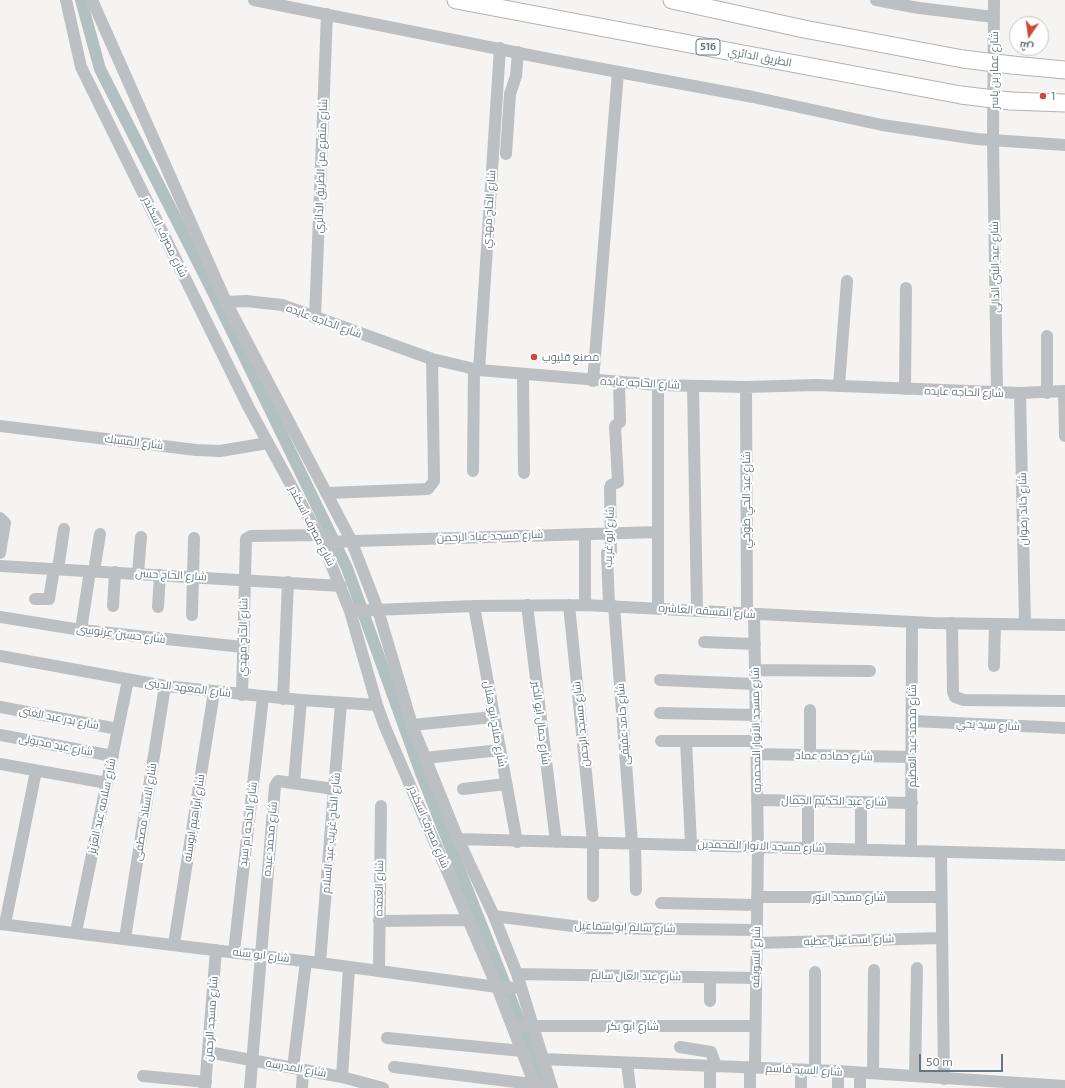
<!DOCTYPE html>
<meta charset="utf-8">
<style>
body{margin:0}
#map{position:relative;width:1065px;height:1088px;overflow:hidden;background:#f5f4f2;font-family:"Exo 2",Cairo,sans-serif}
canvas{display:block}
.north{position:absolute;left:1009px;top:16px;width:40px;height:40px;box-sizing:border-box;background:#fff;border:1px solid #c2c9cc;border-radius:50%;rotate:193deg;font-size:11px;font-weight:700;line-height:16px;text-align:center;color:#67777f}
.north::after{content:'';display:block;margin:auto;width:14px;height:18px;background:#cd4a39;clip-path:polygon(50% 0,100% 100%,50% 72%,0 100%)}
.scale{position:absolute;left:919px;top:1054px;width:84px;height:18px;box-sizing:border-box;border:2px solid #67777f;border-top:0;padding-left:5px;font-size:12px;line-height:14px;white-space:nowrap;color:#67777f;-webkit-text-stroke:3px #fff;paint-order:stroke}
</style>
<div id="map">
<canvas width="1065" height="1088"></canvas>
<div class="north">ش</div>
<div class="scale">50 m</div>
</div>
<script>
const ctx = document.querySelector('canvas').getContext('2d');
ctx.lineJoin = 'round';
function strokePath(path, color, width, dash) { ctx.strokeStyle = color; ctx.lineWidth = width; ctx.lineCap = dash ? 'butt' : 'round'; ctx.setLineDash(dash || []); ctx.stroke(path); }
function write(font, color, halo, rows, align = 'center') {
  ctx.font = font + ' "Exo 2",Cairo,sans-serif'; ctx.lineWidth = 4; ctx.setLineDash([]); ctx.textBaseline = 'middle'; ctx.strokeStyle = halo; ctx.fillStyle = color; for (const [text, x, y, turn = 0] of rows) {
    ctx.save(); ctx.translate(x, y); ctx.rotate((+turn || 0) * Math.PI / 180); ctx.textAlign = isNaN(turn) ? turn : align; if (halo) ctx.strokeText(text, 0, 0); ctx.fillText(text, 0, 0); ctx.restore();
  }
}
const canal = new Path2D(`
 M81,0L100,69L209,284L347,568L421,773L546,1088`);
const minor = new Path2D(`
 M66,0L81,67L249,408L322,542L350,611L377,705L385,727L497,987L536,1088
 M92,0L226,302L351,540L378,610L412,725L458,839L494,916L517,974L552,1088
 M254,0L554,60L753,97L882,125L977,139L1065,145
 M876,0L919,8L994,17
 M994,0L993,140L997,393
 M506,154L510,94L516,76L518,52
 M226,302L246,301L282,305L432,359L479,370L658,385L746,387L816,385L1020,393L1065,391
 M315,318L327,14
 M479,370L500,48
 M523,374L524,473
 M593,381L618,72
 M658,385V608
 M693,386L697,610
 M839,386L847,281
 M746,387L747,614
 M905,389L906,288
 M1064,392L1065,436
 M1020,393L1025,624
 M1047,393V336
 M0,426L196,450L220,451L268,443
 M473,471L474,369
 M328,493L428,489L434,481V475L432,359
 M0,518L5,523L0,553
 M585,534V605
 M322,542L658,532
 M0,566L341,586
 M58,569L64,529
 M94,571L100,534
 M138,573L141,537
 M35,599H49L54,569
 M527,605L556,842
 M569,605L593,842V896
 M609,605L607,553L611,552L610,488L611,485L618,482L615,426L620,422L619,382
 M113,606L115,572
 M474,606L517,842
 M614,606L632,843
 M158,607L160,575
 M350,611L474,606L585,605L932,623L1065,625
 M754,614L758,846L755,1068
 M192,615L194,538
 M0,617L81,630L243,647
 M952,623L953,692L955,697L964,700L1065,701
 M81,630L90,571
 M704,642L755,644
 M0,656L165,686L301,700L377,705
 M994,666L995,624
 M755,670L870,671
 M660,680L755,684
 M242,695L246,539L251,536L318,535
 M283,699L288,582
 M0,707L118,729
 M660,713L756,715
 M912,721L1065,728
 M412,725L494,717
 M0,735L113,756
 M661,741H756
 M686,741L691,844
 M756,754L912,757
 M810,755V710
 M425,758L500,750
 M0,764L107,783
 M294,783L301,700
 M463,789L506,784
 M757,800L912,803
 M861,802V849
 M458,839L1065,855
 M635,843L636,890
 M808,848V801
 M911,851L912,622
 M941,852L944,1079
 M757,897H941
 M661,903L757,905
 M494,916L588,928L756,930
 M379,921L468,920
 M0,924L320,963L497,987L521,988
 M5,924L36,771
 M76,932L128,680
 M125,938L165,686
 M757,943L942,938
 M174,944L214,692
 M234,952L263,697
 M320,963L341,703
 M379,971L381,806
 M815,972V1071
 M517,974L756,978
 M710,977V1001
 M512,1026H754
 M387,1038L522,1051
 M680,1047L711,1052L716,1066
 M208,1052L342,1077L383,1088
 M542,1059L838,1071L1065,1086
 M627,1063L630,1088
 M710,1066V1088
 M394,1067L540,1085
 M293,1068L306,961
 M750,1068V1088
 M873,1073L874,970
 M143,1076L206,1082
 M915,1076L917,968
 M342,1077L349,967
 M205,1088L216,950
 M250,1088L275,786L278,781L334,789
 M302,1088L303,1070
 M801,1088V1070
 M838,1088V1071
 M860,1088V1073`);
const highway = new Path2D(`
 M456,0L961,95
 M672,0L804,29L963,59
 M1012,65L1065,70
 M1010,101L1065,103`);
const highwayBridge = new Path2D(`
 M963,59L1012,65
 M961,95L1010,101`);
const markers = [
 [1043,96,4,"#cd4a39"],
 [534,357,4,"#cd4a39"]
];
const shields = [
 [708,47,24]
];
const shieldNames = [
 ["516",708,47]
];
const streetNames = [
 ["الطريق الدائري",760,57,11],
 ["شارع عمار بن ياسر",994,70,-90],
 ["شارع متفرع من الطريق الدائري",321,166,-88],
 ["شارع الحاج مهدي",489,209,-86],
 ["شارع مصرف اسكندر",165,237,64],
 ["شارع عبد البنى الدالى",995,267,-91],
 ["شارع الحاجه عايده",324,321,20],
 ["شارع الحاجه عايده",640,383,3],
 ["شارع الحاجه عايده",964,392,2],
 ["شارع المسبك",134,442,7],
 ["شارع عبد الحي طوخي",746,500,-90],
 ["شارع خالد رضوان",1023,509,-91],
 ["شارع مصرف اسكندر",312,526,63],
 ["شارع مسجد عباد الرحمن",490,536,-2],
 ["شارع ابو غريب",609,537,-88],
 ["شارع الحاج حسن",171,575,3],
 ["شارع المسقه العاشره",707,611,4],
 ["شارع حسين عرنوسى",121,634,7],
 ["شارع الحاج مهدي",243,637,-89],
 ["شارع المعهد الدينى",188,688,7],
 ["شارع بدر عبد الغنى",59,718,11],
 ["شارع جمال ابو الخير",541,723,83],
 ["شارع صلاح ابو هلال",495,724,80],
 ["شارع مسجد الرحمن",581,724,-96],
 ["شارع حامد عفيفى",623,724,-94],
 ["شارع سيد يحي",988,725,3],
 ["شارع مسجد الانوار المحمديه",756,730,-91],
 ["شارع محمد عبد العظيم",912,736,-90],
 ["شارع عيد مدبولى",56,745,11],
 ["شارع حماده عماد",834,756,1],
 ["شارع عبد الحكيم الجمال",834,801,1],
 ["شارع سلامه عبد العزيز",102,806,-78],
 ["شارع الاستاذ مصطفى",145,812,-81],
 ["شارع ابراهيم ابوسنه",194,818,-81],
 ["شارع الحاجه ام سيد",248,824,-83],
 ["شارع مصرف اسكندر",429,827,67],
 ["شارع الحاج غريب عبد السلام",331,833,-85],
 ["شارع محمد عبده",270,839,-85],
 ["شارع مسجد الانوار المحمدين",761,846,2],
 ["شارع العمده",379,888,-89],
 ["شارع مسجد النور",849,897],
 ["شارع سالم ابواسماعيل",625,927,2],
 ["شارع اسماعيل عطيه",849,940,-2],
 ["شارع ابو سنه",261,955,7],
 ["شارع السويقه",756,957,-89],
 ["شارع عبد العال سالم",636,976,1],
 ["شارع مسجد الرحمن",211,1019,-86],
 ["شارع ابو بكر",633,1026],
 ["شارع المدرسه",296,1068,10],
 ["شارع السيد قاسم",804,1070,3]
];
const poiNames = [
 ["1",1051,96],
 ["مصنع قليوب",542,357]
];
strokePath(canal, '#b3c0c2', 12);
strokePath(highway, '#b0b4b6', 19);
strokePath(minor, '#bcc0c3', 12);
strokePath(highway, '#fff', 17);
strokePath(highwayBridge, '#b0b4b6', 19, []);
strokePath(highwayBridge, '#fff', 17);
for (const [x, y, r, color] of markers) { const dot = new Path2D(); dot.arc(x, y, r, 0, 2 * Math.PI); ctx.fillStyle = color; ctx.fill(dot); strokePath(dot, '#fff', 1.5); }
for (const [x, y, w] of shields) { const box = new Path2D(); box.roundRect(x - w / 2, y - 8, w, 16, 3); ctx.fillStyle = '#fff'; ctx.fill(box); strokePath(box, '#67777f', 1); }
write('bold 10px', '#67777f', null, shieldNames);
write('11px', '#67777f', '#fff', streetNames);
write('11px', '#67777f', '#fff', poiNames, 'left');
</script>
